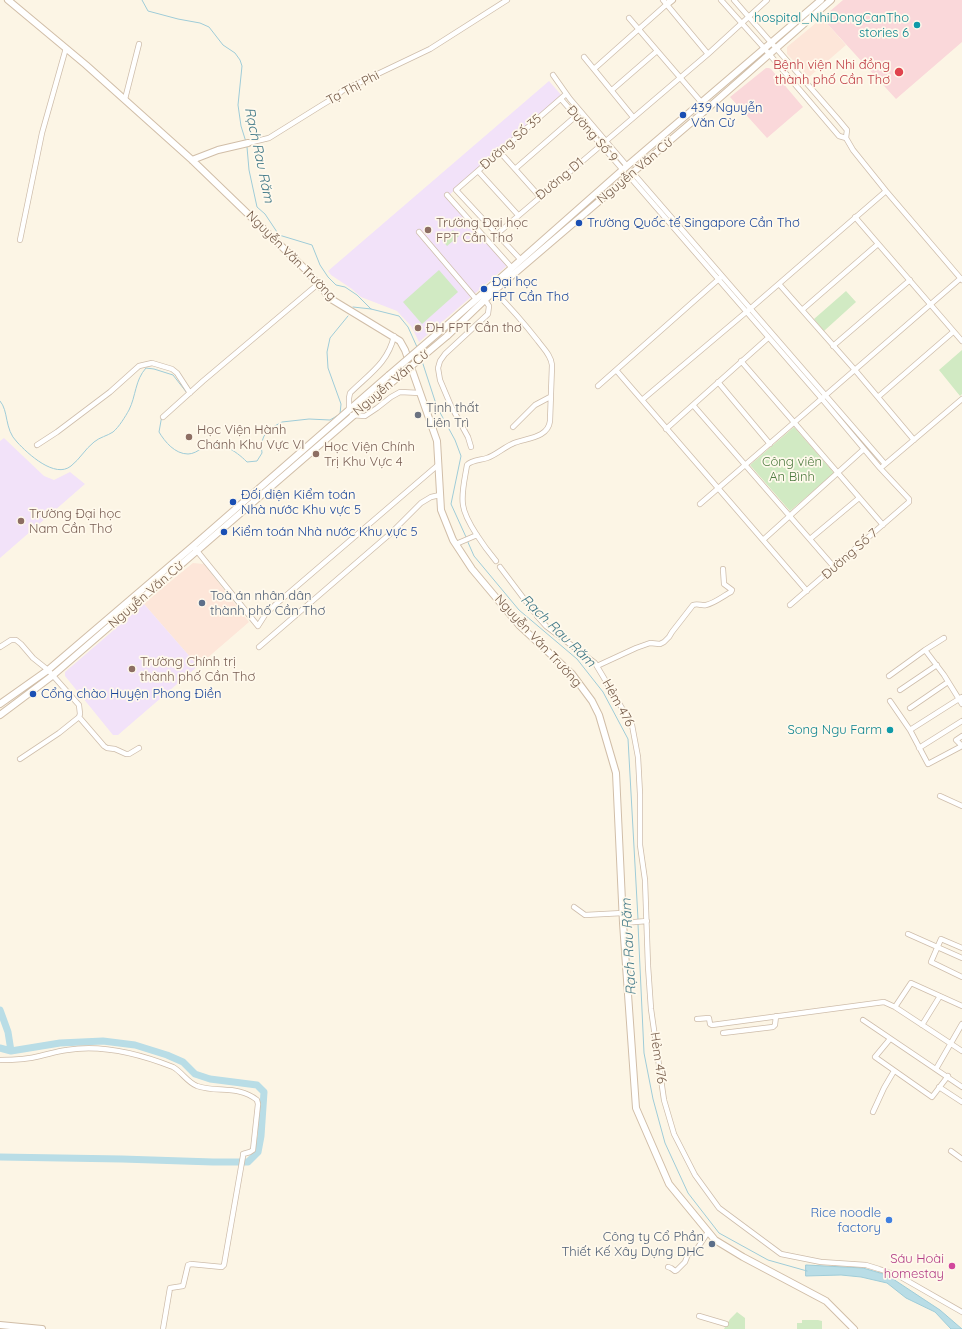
<!DOCTYPE html>
<meta charset="utf-8">
<style>
body{margin:0}
canvas{display:block;background:#fcf5e5}
</style>
<canvas width="962" height="1329"></canvas>
<script>
const ctx = document.querySelector('canvas').getContext('2d');
ctx.lineJoin = 'round';
function paint(path, color) { ctx.fillStyle = color; ctx.fill(path, 'evenodd'); }
function strokePath(path, color, width, dash) { ctx.strokeStyle = color; ctx.lineWidth = width; ctx.lineCap = dash ? 'butt' : 'round'; ctx.setLineDash(dash || []); ctx.stroke(path); }
function write(font, color, halo, rows, align = 'center') {
  ctx.font = font + ' Quicksand,sans-serif'; ctx.lineWidth = 3.5; ctx.setLineDash([]); ctx.textBaseline = 'middle'; ctx.strokeStyle = halo; ctx.fillStyle = color; for (const [text, x, y, turn = 0] of rows) {
    ctx.save(); ctx.translate(x, y); ctx.rotate((+turn || 0) * Math.PI / 180); ctx.textAlign = isNaN(turn) ? turn : align; if (halo) ctx.strokeText(text, 0, 0); ctx.fillText(text, 0, 0); ctx.restore();
  }
}
const commercial = new Path2D(`
 M822,18L846,45L809,77L787,54V47Z
 M193,563L204,564L249,622L198,666L144,604L166,585Z`);
const education = new Path2D(`
 M549,81L563,97L449,195L509,264L419,342L411,326L397,311L361,297L352,289L331,275L328,271Z
 M4,438L44,476L54,480L70,472L85,484L0,558V441Z
 M144,604L198,666L118,735H113L65,676V672Z`);
const medical = new Path2D(`
 M843,0H962V42L896,99L822,18Z
 M766,68H769L771,69L803,107L767,138L730,97Z`);
const green = new Path2D(`
 M453,230L459,236L447,246L442,240Z
 M439,270L458,292L422,324L403,302Z
 M846,291L856,302L824,331L814,319Z
 M962,350V394L960,396L939,370Z
 M794,427L834,473L790,511L750,465Z
 M737,1312L745,1318V1329H724L730,1319Z
 M802,1320H818L822,1321V1329H797V1323H802Z`);
const water = new Path2D(`
 M806,1265L863,1268L887,1275L940,1310L962,1329H951L935,1312L906,1298L887,1283L861,1277L841,1275L806,1276Z`);
const stream = new Path2D(`
 M142,0L148,11L178,19L200,23L209,27L223,45L235,53L240,60L242,66L238,105L241,126L246,142
 M247,147L249,170L257,207L265,214L279,235L312,245L320,265L328,277L336,285L345,287L357,295L371,309L399,316L408,327L417,347
 M353,307L371,309
 M422,361L437,407L455,440L461,456L451,504L466,537
 M0,401C9,411 4,429 17,442C28,454 55,479 71,466C80,459 85,449 94,442C100,437 107,436 113,432C119,427 125,417 129,410C136,396 135,380 146,368L154,369L173,375L187,393
 M166,411L162,415L159,432C165,442 175,454 188,454C193,454 198,451 202,448C220,440 235,450 247,462L257,461L262,453L261,444L264,436L271,428L282,422L309,419L330,420L340,414L341,404L328,368L327,352L330,338L348,316
 M467,540L474,556L519,610L577,659L603,692L628,739L638,919
 M638,924L644,1053L653,1099L665,1143L688,1193L719,1233L768,1260L807,1271`);
const river = new Path2D(`
 M0,1010L8,1032L11,1051
 M0,1048L11,1051L60,1043L103,1041L135,1045L167,1055L183,1062L195,1074L210,1079L257,1085L264,1092L261,1136L258,1152L248,1162H213L122,1159L0,1157`);
const street = new Path2D(`
 M663,0L708,54
 M721,0L764,48L839,136L846,138
 M734,0L837,118L847,130L846,138
 M629,18L702,103
 M584,57L633,117
 M594,69L667,4
 M553,75L570,99L627,166
 M612,90L657,51
 M125,99L139,44
 M561,99L623,170
 M846,138L853,150L886,191L962,280
 M248,143L269,138L322,105L337,96L342,91L430,49L507,0
 M499,151L540,197
 M515,169L576,116
 M478,171L518,215
 M633,173L885,464
 M629,176L822,399L880,468L909,499V502L790,605
 M447,195L512,268
 M855,217L962,341
 M419,232L476,299
 M497,234L708,54L767,0
 M20,240L42,133L66,48
 M521,260L456,190L566,94
 M779,284L855,370L914,440
 M494,291C510,307 524,323 538,341C543,348 551,355 552,365L550,421C548,439 524,438 512,444C503,448 496,455 487,458C481,460 471,460 467,465C465,478 461,493 463,505C465,521 486,549 496,561
 M802,310L878,244
 M833,346L910,280
 M741,361L883,525
 M616,370L807,591
 M718,382L770,444
 M598,386L720,278
 M878,397L953,332
 M642,400L751,308L886,191
 M693,405L834,567
 M349,409V398L350,393C369,374 388,363 394,336
 M352,415L365,416L377,408L391,397L400,392L420,393
 M163,417L203,381L318,284
 M513,427L535,405L550,397
 M666,429L768,338
 M37,445L57,432L110,392L139,366L152,363L172,369L177,373L190,393
 M471,447L468,437L451,406L440,380L438,368L440,361L445,354L488,314L489,306L485,300
 M883,466L962,399
 M700,504L961,278
 M810,539L859,498
 M763,540L864,449
 M456,544L477,535
 M193,546L258,626L265,615L275,605L438,465
 M500,567L534,612
 M537,616L546,626L595,663L632,725L638,757L640,794V845L645,880L648,966L651,1009L664,1100L674,1134L695,1175L719,1208L781,1254L821,1262L866,1265L879,1269L899,1276L962,1312
 M0,647L11,640H16L21,644L33,658L48,670L79,705L80,714L79,717L59,733L20,759
 M259,647L391,533L421,503L431,497L440,495
 M925,650L944,638
 M597,666L636,648L650,643L660,644L664,642L669,637L672,632L693,605C698,603 701,606 706,605C715,603 723,596 731,592L732,590L724,584L723,569
 M889,676L925,650L944,675L962,704
 M900,690L937,665
 M890,701L910,730L928,764L962,746
 M910,708L948,682
 M79,717L104,746L107,748L115,749L126,754H129L139,748
 M910,730L962,697
 M961,745L956,740L962,736
 M919,748L962,721
 M940,796L962,806
 M574,907L585,915L623,913
 M623,923L647,921
 M908,934L962,958
 M962,948L941,939L931,962L962,977
 M895,1007L911,983L962,1006
 M697,1019L709,1018L710,1024L712,1025L884,1002L895,1007L962,1051
 M863,1020L962,1087
 M922,1025L940,996
 M723,1033L773,1027L775,1025L776,1016
 M890,1039L875,1057L932,1097L948,1076
 M0,1060C12,1060 29,1059 40,1056C49,1054 58,1051 67,1050C102,1044 140,1054 173,1067C182,1072 187,1082 197,1086C218,1093 238,1085 257,1100L258,1104L253,1150L250,1152L243,1154V1156L224,1265L222,1267L191,1264L188,1265L183,1286L170,1288L163,1329
 M936,1069L962,1024
 M939,1087L962,1102
 M873,1112L884,1088L894,1071
 M951,1151L962,1159
 M668,1267L671,1268L675,1271L677,1270L685,1262L688,1254L697,1249L708,1232
 M699,1316L726,1324`);
const secondary = new Path2D(`
 M8,0L86,65L192,160L305,269L331,299L400,341L405,350L437,441L441,510L453,540L472,569L519,625L572,674L592,701L599,715L616,773L623,923L636,1108L669,1184L715,1240L743,1257L826,1301L854,1329
 M667,4L672,0
 M192,160L218,150L248,143
 M446,326L627,166L821,0
 M447,336L494,291L707,109L831,0
 M0,704L48,670L193,546L389,375
 M0,715L52,676L390,384
 M0,1325L42,1329`);
const secondaryBridge = new Path2D(`
 M389,375L446,326
 M390,384L447,336`);
const markers = [
 [917,25,4,"#0f9aa8"],
 [899,72,5,"#e0444e"],
 [683,115,4,"#1a4fb4"],
 [579,223,4,"#1a4fb4"],
 [428,230,4,"#8d6e63"],
 [484,289,4,"#1a4fb4"],
 [418,328,4,"#8d6e63"],
 [418,415,4,"#6b7280"],
 [189,437,4,"#8d6e63"],
 [316,454,4,"#8d6e63"],
 [233,502,4,"#1a4fb4"],
 [21,521,4,"#8d6e63"],
 [224,532,4,"#1a4fb4"],
 [202,603,4,"#5c6f8a"],
 [132,669,4,"#8d6e63"],
 [33,694,4,"#1a4fb4"],
 [890,730,4,"#0f9aa8"],
 [889,1220,4,"#3f7fe0"],
 [712,1244,4,"#5c6f8a"],
 [952,1266,4,"#d1479c"]
];
const cultureNames = [
 ["hospital_NhiDongCanTho",909,18],
 ["stories 6",909,33],
 ["Song Ngu Farm",882,730]
];
const healthNames = [
 ["Bệnh viện Nhi đồng",890,65],
 ["thành phố Cần Thơ",890,80]
];
const streetNames = [
 ["Tạ Thị Phi",353,88,-28],
 ["Đường Số 9",592,134,49],
 ["Đường Số 35",511,142,-41],
 ["Nguyễn Văn Cừ",635,171,-40],
 ["Đường D1",560,179,-40],
 ["Nguyễn Văn Trường",291,256,45],
 ["Nguyễn Văn Cừ",391,383,-40],
 ["Đường Số 7",850,554,-41],
 ["Nguyễn Văn Cừ",146,595,-41],
 ["Nguyễn Văn Trường",538,641,47],
 ["Hẻm 476",618,703,61],
 ["Hẻm 476",658,1058,82]
];
const transitNames = [
 ["439 Nguyễn",691,108],
 ["Văn Cừ",691,123],
 ["Trường Quốc tế Singapore Cần Thơ",587,223],
 ["Đại học",492,282],
 ["FPT Cần Thơ",492,297],
 ["Đối diện Kiểm toán",241,495],
 ["Nhà nước Khu vực 5",241,510],
 ["Kiểm toán Nhà nước Khu vực 5",232,532],
 ["Cổng chào Huyện Phong Điền",41,694]
];
const educationNames = [
 ["Trường Đại học",436,223],
 ["FPT Cần Thơ",436,238],
 ["ĐH FPT Cần thơ",426,328],
 ["Học Viện Hành",197,430],
 ["Chánh Khu Vực VI",197,445],
 ["Học Viện Chính",324,447],
 ["Trị Khu Vực 4",324,462],
 ["Trường Đại học",29,514],
 ["Nam Cần Thơ",29,529],
 ["Trường Chính trị",140,662],
 ["thành phố Cần Thơ",140,677]
];
const worshipNames = [
 ["Tịnh thất",426,408],
 ["Liên Trì",426,423]
];
const parkNames = [
 ["Công viên",792,462],
 ["An Bình",792,477]
];
const serviceNames = [
 ["Toà án nhân dân",210,596],
 ["thành phố Cần Thơ",210,611],
 ["Công ty Cổ Phần",704,1237,"right"],
 ["Thiết Kế Xây Dựng DHC",704,1252,"right"]
];
const shopNames = [
 ["Rice noodle",881,1213],
 ["factory",881,1228]
];
const hotelNames = [
 ["Sáu Hoài",944,1259],
 ["homestay",944,1274]
];
const waterNames = [
 ["Rạch Rau Răm",259,155,78],
 ["Rạch Rau Răm",558,631,44],
 ["Rạch Rau Răm",629,947,-93]
];
paint(commercial, '#fde6d9');
paint(education, '#f2e2f9');
paint(medical, '#fad8da');
paint(green, '#d1eac3');
paint(water, '#b9dde6');
strokePath(water, '#9fccd8', 1);
strokePath(stream, '#9fccd8', 1);
strokePath(river, '#b9dde6', 7);
strokePath(street, '#cebdab', 6);
strokePath(secondary, '#d1bea8', 8);
strokePath(street, '#fff', 4.5);
strokePath(secondary, '#fff', 6);
strokePath(secondaryBridge, '#d1bea8', 8, []);
strokePath(secondaryBridge, '#fff', 6);
for (const [x, y, r, color] of markers) { const dot = new Path2D(); dot.arc(x, y, r, 0, 2 * Math.PI); ctx.fillStyle = color; ctx.fill(dot); strokePath(dot, '#fff9ec', 1.5); }
write('13px', '#0d838f', '#fff9ec', cultureNames, 'right');
write('13px', '#be3a42', '#fff9ec', healthNames, 'right');
write('13px', '#765c4a', '#fff9ec', streetNames);
write('13px', '#164399', '#fff9ec', transitNames, 'left');
write('13px', '#785e54', '#fff9ec', educationNames, 'left');
write('13px', '#5b616d', '#fff9ec', worshipNames, 'left');
write('13px', '#4f7c42', '#fff9ec', parkNames);
write('13px', '#4e5e75', '#fff9ec', serviceNames, 'left');
write('13px', '#366cbe', '#fff9ec', shopNames, 'right');
write('13px', '#b23c85', '#fff9ec', hotelNames, 'right');
write('italic 14px', '#437a89', '#fff9ec', waterNames);
</script>
